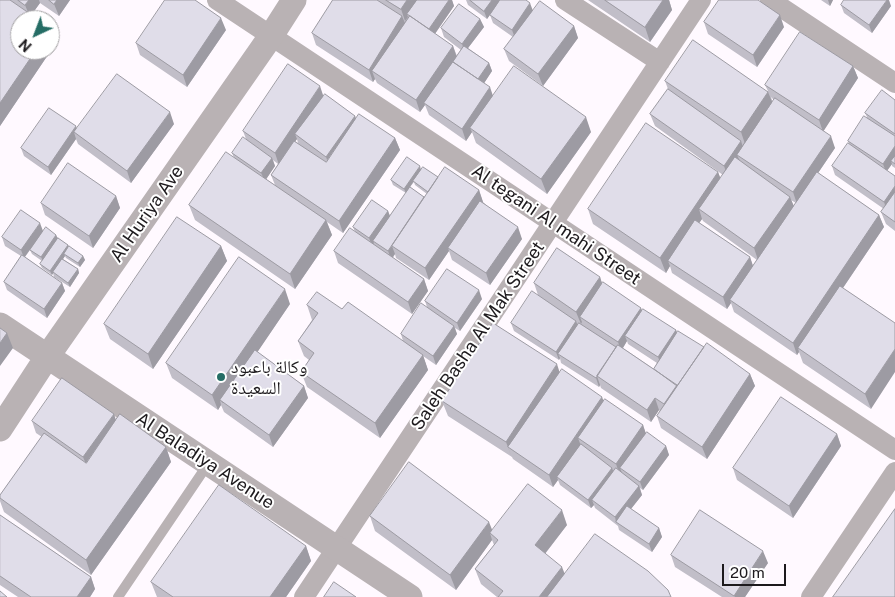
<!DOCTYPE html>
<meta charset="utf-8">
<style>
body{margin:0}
#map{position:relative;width:895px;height:597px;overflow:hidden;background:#fff9ff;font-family:"Public Sans",sans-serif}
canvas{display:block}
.north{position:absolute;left:10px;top:10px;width:50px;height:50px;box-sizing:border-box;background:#fff;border:1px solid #a5a3a5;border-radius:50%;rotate:223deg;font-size:14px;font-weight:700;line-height:20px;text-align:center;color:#1d1a1d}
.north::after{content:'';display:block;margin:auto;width:18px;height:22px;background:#256d65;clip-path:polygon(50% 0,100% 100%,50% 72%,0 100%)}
.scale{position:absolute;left:722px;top:564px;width:64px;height:22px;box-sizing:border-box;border:2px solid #1d1a1d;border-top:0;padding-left:6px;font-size:15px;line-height:18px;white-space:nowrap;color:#1d1a1d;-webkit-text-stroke:4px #fff;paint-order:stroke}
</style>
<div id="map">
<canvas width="895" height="597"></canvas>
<div class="north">N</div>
<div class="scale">20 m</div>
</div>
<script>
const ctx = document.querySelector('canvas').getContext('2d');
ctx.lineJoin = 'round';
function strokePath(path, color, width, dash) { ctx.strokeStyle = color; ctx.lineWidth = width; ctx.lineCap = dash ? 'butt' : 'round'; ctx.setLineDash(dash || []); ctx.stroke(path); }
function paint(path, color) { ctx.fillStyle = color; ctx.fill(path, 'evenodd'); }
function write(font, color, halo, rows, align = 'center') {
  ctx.font = font + ' "Public Sans","Noto Naskh Arabic",sans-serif'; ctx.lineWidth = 4; ctx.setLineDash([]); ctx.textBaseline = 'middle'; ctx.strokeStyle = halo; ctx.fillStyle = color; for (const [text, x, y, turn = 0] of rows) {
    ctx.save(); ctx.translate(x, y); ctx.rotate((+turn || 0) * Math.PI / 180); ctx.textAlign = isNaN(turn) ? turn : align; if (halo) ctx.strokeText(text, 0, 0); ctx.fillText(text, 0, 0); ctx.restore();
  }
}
const service = new Path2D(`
 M118,597L208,464`);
const minor = new Path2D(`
 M217,0L895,450
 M565,0L660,62
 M770,0L895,83
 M304,597L701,0
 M811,597L895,472`);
const tertiary = new Path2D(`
 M0,325L410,597
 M0,429L47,357L271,36L294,0`);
const wall = new Path2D(`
 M0,0H70L59,16L40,3L31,15L56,43L0,126Z
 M333,0H452L454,6L435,34L453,46L457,56L461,50L444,37L441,28L480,19L484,27L468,48L489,63L492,71L484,83L493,96L591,132L547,194L476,143L472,132L466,141L429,115L425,105L420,112L377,83L375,79L373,82L316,45L312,33Z
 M466,0H526L533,11L574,26L578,38L543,86L509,61L504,49L513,37L493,23L490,15L493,10L487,19L468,5Z
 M588,0H669L672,10L650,42Z
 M821,0H833L830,6Z
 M841,5L891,6L872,33L844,13Z
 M704,22L784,27L757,67L708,34Z
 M226,30L187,87L140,55L136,43Z
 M853,66L858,78L823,131L835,148L818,173L879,215L884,227L843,288L871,409L803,363L799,352L797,355L734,312L731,303L727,309L672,273L670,266L666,273L593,224L588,209L718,172L720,178L723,175L655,126L650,114L668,89L665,81L768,91L765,85ZM771,97L774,100L773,103ZM791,200L796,203L794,206ZM702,219L703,221L757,260L753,266L750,257L699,223Z
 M323,96L355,116L356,119L395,138L400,150L343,233L327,222L332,235L295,289L195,220L189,205L234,158L232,153L246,139L243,131ZM297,139L298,143L311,152L295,141ZM273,160L278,164L271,175L275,185L266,179L275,166Z
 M895,100V168L892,166V164L887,171L895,176V231L886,224L881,212L884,209L835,175L832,166L849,144L848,141L867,117L865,113Z
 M174,124L131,183L78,144L76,139L51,175L24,156L21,148L77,129Z
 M421,169L438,177L479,190L483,202L522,239L490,285L452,260L449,251L429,280L396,258L395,254L393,258L424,279L428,291L412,314L338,263L334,251L355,232L353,227L388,211L390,216L406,193L393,185L391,180ZM414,182L415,185L427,194L424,197L410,187Z
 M116,196L120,208L93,248L45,215L41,203Z
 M43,231L56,235L58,239L68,245L69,247L83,256L85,260L80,267L66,258L65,256L63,259L78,269L79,273L70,287L54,277L53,273L52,275L42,268L40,264L42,261L32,254L30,250L25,257L62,283L65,291L47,318L7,290L4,282L21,256L5,246L2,237Z
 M221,246L227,261L153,369L110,339L104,324Z
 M600,277L602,284L642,310L676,330L677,333L704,347L750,374L755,386L707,459L661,428L657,416L660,411L659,410L651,422L601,388L600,385L599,387L561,363L560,358L559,360L514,331L511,323L538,295L534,283ZM627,341L628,344L657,363L654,369L623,348Z
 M482,299L460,331L455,328L457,334L436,365L423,356L428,370L380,438L307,387L301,372L309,360L304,356L298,341L312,320L307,305L342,309L403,341L401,334L427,307L425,301Z
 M290,304L257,352L304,386L308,398L273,447L224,412L221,405L218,410L172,378L166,363Z
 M560,372L604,401L643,425L646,434L666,446L669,455L643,490L640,488L642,495L631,509L659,528L662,537L652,552L619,530L618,526L595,508L594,505L591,508L560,485L558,480L553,487L513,459L512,457L448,416L442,401Z
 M32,421H116L166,447L171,462L91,575L4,512L0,501V495L42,437L36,433Z
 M837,434L841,446L793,518L737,480L733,468Z
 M0,515L91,577L95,589L90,597H18L0,585Z
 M370,516L492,530L567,525L545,554L565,574L671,597H497L481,584L475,569L494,545L492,540L456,590L375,531Z
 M306,546L311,561L286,597H157L151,582Z
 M671,555L768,563L745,597H722L675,567Z`);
const shadedWall = new Path2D(`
 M29,0H39L40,3L30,17L25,5Z
 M57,0H70L59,16L54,4Z
 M407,0H419L407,14L408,17L405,21L401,9Z
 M449,0H452L454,6L432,38L429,29Z
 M492,0H501L487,19L484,11Z
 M663,0H669L672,10L650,42L645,27Z
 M828,0H833L830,6Z
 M887,0H889L891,6L872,33L869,25Z
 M530,3L533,11L515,38L512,30Z
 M780,15L784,27L757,67L753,55Z
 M402,16L407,28L372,71L375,79L373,82L369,70Z
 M221,18L226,30L187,87L183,75Z
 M480,19L484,27L465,52L462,44Z
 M574,26L578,38L543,86L538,74Z
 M51,28L56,43L0,126V103L36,50H50V30Z
 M453,46L457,58L424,103L425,105L420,112L416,100Z
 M489,63L492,71L481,88L478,79Z
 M853,66L858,78L823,132L819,120Z
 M320,86L324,98L295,134L297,139L279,165L275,153Z
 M490,87L494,99L470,128L472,132L466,141L462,129Z
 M768,92L773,104L745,144L741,132Z
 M170,112L174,124L131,183L127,171Z
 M355,116L358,125L329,165L326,157Z
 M586,117L591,132L547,194L541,179Z
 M76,126L79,135L74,132L76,139L51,175L48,167Z
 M831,136L835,148L797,204L793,192Z
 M395,138L400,150L343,233L339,221Z
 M741,141L745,153L737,155L740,161L728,178L724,166Z
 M895,146V159L891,161L892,164L886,172L883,164Z
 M272,158L275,166L265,181L261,173Z
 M420,166L421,170L406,193L404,189Z
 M718,172L724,187L699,209L702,219L672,263L668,261L670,266L666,273L660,258Z
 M895,186V199L887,211L884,202Z
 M479,190L483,202L451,249L448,248L449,251L429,280L425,268Z
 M116,196L120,208L93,248L89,236Z
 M790,197L795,209L758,260L754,248Z
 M388,211L391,219L373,241L374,243L372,246L369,238Z
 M879,215L884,227L801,350L798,348L799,352L797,355L793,343Z
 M326,220L332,235L295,289L290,274Z
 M40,223L43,231L24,258L21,250Z
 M518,227L522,239L490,285L486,273Z
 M56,235L58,239L43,261L41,257Z
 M68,245L69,249L64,254L65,256L52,275L50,271Z
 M221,246L227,261L153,369L148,354Z
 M392,246L395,254L391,259L388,251Z
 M83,256L85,260L80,267L78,263Z
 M750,257L754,269L730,300L731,303L727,309L723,297Z
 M78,269L79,273L70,287L68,283Z
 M600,277L604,289L580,317L582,322L581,324L576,312Z
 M424,279L428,291L412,314L408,302Z
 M62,283L65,291L47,318L44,309Z
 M285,289L290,304L223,403L220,400L221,405L218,410L212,395Z
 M479,290L482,299L460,331L457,323Z
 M641,308L644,316L625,336L627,341L621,351L618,342Z
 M576,321L579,329L558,354L560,358L559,360L556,352Z
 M454,326L457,334L436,365L433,356Z
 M676,330L679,338L661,365L658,357Z
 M7,333L13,348L0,366V343Z
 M616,347L597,376L600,385L599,387L596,378Z
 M895,349V372L871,409L865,394Z
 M423,355L428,370L380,438L375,423Z
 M557,364L562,380L508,447L512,458L506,442Z
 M750,374L755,386L707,459L702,447Z
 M677,385L681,397L668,416L664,404Z
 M304,386L308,398L273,447L269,435Z
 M602,397L607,409L578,438L581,446L557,477L558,480L553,487L549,475Z
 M655,398L659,410L651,422L647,410Z
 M114,414L118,426L88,469L83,457Z
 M643,425L647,437L620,468L622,473L620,476L616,464Z
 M837,434L841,446L793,518L789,506Z
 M666,446L669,455L643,490L640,482Z
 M166,447L171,462L91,575L86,560Z
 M612,468L615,476L592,500L594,505L591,508L588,500Z
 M639,486L642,495L619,524L616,522L615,517Z
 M562,510L567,525L540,560L535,545Z
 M489,522L495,537L490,533L492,540L456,590L450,575Z
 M659,528L662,537L652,552L649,544Z
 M306,546L311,561L286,597H270Z
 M763,551L768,563L745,597H735L734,596Z
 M562,567L568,582L556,597H539Z
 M91,577L95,589L90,597H77Z`);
const building = new Path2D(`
 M0,0H10L39,20H20V50H36L0,103Z
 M18,0H29L25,5Z
 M49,0H57L54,4Z
 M165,0H195L221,18L183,75L136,43Z
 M333,0H377L402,16L369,70L312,33Z
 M386,0H407L401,9Z
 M417,0H449L429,29L407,14Z
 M470,0H492L484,11Z
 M500,0H526L530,3L512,30L490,15Z
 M605,0H663L645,27Z
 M719,0H758L780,15L753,55L704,22Z
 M844,0H887L869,25L841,5Z
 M540,1L574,26L538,74L504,49Z
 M459,4L480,19L462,44L441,28Z
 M410,16L453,46L416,100L372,71Z
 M800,32L853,66L819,120L765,85Z
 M693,40L768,92L741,132L665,81Z
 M464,46L489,63L478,79L453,62Z
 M453,62L490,87L462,129L424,103Z
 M288,64L320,86L275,153L243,131Z
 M514,66L586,117L541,179L470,128Z
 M117,74L170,112L127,171L74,132Z
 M668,89L741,141L724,166L650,114Z
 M882,90L895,100V134L865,113Z
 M325,94L355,116L326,157L295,134Z
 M775,98L831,136L793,192L737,155Z
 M49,108L76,126L48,167L21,148Z
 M359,114L395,138L339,221L271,175L294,141L326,162Z
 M864,116L895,136V146L883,164L848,141Z
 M646,123L718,172L660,258L588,209Z
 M243,137L272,158L261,173L232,153Z
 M848,143L895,176V186L884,202L832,166Z
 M226,152L326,220L290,274L189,205Z
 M895,156V164L891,161Z
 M407,157L420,166L404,189L391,180Z
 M735,157L790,197L754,248L699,209Z
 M68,163L116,196L89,236L41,203Z
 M423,167L438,177L428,192L413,181Z
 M445,167L479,190L425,268L392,246Z
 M817,172L879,215L793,343L730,300Z
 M410,187L424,197L388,251L373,241Z
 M895,192V222L881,212Z
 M372,200L388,211L369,238L353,227Z
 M480,201L518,227L486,273L448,248Z
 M21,210L40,223L21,250L2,237Z
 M177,217L221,246L148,354L104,324Z
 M695,220L750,257L723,297L668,261Z
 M46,227L56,235L41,257L30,250Z
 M350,228L424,279L408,302L334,251Z
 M58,238L68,245L50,271L40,264Z
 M69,246L83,256L78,263L64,254Z
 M557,248L600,277L576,312L534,283Z
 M22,255L62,283L44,309L4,282Z
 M239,257L285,289L212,395L166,363Z
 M62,259L78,269L68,283L53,272Z
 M447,269L479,290L457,323L425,301Z
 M603,282L641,308L618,342L580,317Z
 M840,286L895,323V349L865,394L798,348Z
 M532,291L576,321L556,352L511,323Z
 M317,292L342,309L348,302L423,355L375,423L301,372L314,353L298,341L318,313L307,305Z
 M421,303L454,326L433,356L401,334Z
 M643,309L676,330L658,357L625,336Z
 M493,323L557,364L506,442L442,401Z
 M579,323L616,347L596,378L558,354Z
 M0,328L7,333L0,343Z
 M678,331L704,347L677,386L654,369Z
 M707,343L750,374L702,447L657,416Z
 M618,345L677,385L664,404L655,398L647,410L597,376Z
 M255,350L304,386L269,435L220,400Z
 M562,369L602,397L549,475L508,447Z
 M62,378L114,414L83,457L32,421Z
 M781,397L837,434L789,506L733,468Z
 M605,399L643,425L616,464L578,438Z
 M120,414L166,447L86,560L0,498V495L44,433L86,463Z
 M647,432L666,446L640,482L620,468Z
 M581,444L612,468L588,500L557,477Z
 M409,462L489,522L450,575L370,516Z
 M616,468L639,486L615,517L592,500Z
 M528,484L562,510L535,545L562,567L539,597H498L503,591L475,569L498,540L490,533Z
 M219,485L306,546L270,597H173L151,582Z
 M627,506L659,528L649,544L616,522Z
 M895,509V597H833Z
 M700,510L763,551L734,596L671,555Z
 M0,515L91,577L77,597H31L0,576Z
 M595,534L648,571L668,590L671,597H547Z
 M334,582L356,597H324Z
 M0,591L7,597H0Z`);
const markers = [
 [221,377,5,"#256d65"]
];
const streetNames = [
 ["Al Huriya Ave",147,214,-55],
 ["Al tegani Al mahi Street",556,225,34],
 ["Saleh Basha Al Mak Street",478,336,-56],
 ["Al Baladiya Avenue",205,461,33]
];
const poiNames = [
 ["وكالة باعبود",231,367],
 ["السعيدة",231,388]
];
strokePath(service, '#b9b2b4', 10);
strokePath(minor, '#b9b2b4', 20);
strokePath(tertiary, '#b9b2b4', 25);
paint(wall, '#c1bec8');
paint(shadedWall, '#9d9ba3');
paint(building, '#e0dde9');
strokePath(building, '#9d9ba3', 1);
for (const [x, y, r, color] of markers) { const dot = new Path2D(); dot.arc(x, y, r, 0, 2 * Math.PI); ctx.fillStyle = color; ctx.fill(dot); strokePath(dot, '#fff', 2); }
write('18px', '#1d1a1d', '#fff', streetNames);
write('18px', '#1d1a1d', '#fff', poiNames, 'left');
</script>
